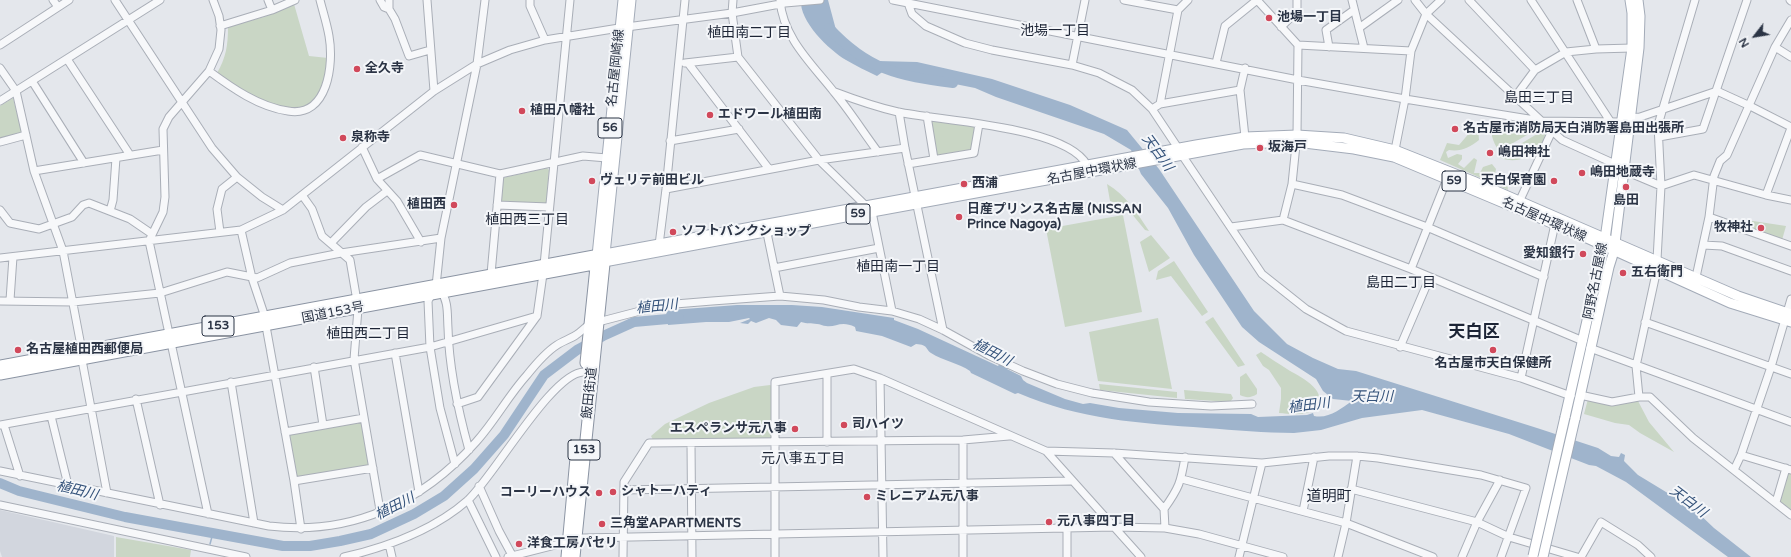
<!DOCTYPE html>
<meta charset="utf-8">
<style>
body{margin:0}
#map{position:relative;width:1791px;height:557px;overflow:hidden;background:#e4e7ec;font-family:"Varela Round",sans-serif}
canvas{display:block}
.north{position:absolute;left:1735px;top:16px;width:40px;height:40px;-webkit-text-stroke:3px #f4f6f9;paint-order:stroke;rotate:239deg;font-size:11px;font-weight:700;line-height:16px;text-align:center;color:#2b3445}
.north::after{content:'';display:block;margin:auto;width:14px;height:18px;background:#2b3445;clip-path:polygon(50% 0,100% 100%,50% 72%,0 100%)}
</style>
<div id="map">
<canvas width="1791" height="557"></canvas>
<div class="north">N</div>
</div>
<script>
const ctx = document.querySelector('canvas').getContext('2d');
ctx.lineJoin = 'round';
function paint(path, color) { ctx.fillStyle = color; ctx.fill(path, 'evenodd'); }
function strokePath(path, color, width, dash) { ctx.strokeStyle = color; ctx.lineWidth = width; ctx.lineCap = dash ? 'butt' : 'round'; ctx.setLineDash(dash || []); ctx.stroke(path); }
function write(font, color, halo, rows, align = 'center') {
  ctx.font = font + ' "Varela Round","Noto Sans JP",sans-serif'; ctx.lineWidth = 4; ctx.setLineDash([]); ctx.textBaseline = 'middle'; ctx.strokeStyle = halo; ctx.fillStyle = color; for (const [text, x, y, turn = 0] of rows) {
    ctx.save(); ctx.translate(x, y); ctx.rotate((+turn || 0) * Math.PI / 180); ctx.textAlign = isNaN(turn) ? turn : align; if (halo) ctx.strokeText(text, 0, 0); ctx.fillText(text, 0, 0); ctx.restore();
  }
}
const built = new Path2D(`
 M0,510L114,536V557H2L0,551Z`);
const green = new Path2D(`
 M294,4L309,56L328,58C326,70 325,83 319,94C298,132 239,89 217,73C226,58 228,45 228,27L264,17Z
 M13,98L22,133L0,140V106Z
 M933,120L974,126L976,128L972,152L935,156L932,122Z
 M1495,121L1534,126L1535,128L1534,131L1499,151C1493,142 1488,131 1495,121Z
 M1472,124L1478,127L1479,140C1470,147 1461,152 1449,150L1446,152L1448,158L1457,154L1462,155V159L1458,164L1464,168L1474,158L1477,160L1474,173H1480L1483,167L1492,164L1496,169L1495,174L1507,182L1508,190L1440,160L1447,143L1459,145L1471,131Z
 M1542,131L1546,133C1544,138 1542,144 1539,148C1528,159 1513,164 1499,157Z
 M547,168L549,170L546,205L500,203L502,178Z
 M1107,184C1126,195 1137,213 1149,231L1145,230L1122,202H1113L1110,201Z
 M1123,215L1142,312L1065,327L1046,229Z
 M1753,221L1786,226L1782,240L1748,228L1749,222Z
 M1151,235L1170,258L1149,272L1140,242Z
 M1174,261L1208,312L1202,316L1171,276L1156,280L1158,271Z
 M1213,317L1245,365L1238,367L1205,322Z
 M1158,318L1172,389L1098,381L1089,332Z
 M1261,352C1270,358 1279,364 1287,369C1298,376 1328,389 1317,406C1310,417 1290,414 1279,413L1281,399V388L1269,370L1263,366L1256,355Z
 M1246,373L1257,389V394C1251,398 1246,398 1240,395V377Z
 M1099,384L1177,392V398L1100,390Z
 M770,385L772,386L773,436L771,438L653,440L651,436L665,424L709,403L754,387Z
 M1184,390L1231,394L1233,398L1230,402L1185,399Z
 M1588,399L1612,404L1638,401L1649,422L1674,452L1640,433L1629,425L1615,423L1584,414Z
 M363,420L369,466L296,478L289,434Z
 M1787,471L1791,473V513L1778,502Z
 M116,537L191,550L190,557H116Z`);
const water = new Path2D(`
 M801,0H828L839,41L847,51L862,57L878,61L917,62L992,79L1070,105L1127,130L1159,169L1254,311L1287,344L1313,358L1338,369L1356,371L1537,428L1598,448L1611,456L1619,457L1621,453L1625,455L1624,461L1638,475L1694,509L1714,528L1751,557H1728L1626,482L1596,466L1589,465L1509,434L1422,410L1362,418L1321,430L1294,433C1265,433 1235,430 1206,428C1138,423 1081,420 1018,393L1015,394L971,373L970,371C959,363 943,361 931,353C925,349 929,345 916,344L911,347L882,336L856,331L855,327C841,320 835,328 826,326C823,326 820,324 817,324C811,323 807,324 801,322L797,327L781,325L776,320L769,318L756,323L751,321L748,324L740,323L750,319L749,318L729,322H706L668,325L666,311L671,310L737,305H792L822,307L894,318V320L918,329L998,366L1001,362L1009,366L1007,369L1021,376L1023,380L1027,383L1065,399L1083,404L1090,403L1119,408L1178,413L1251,414L1258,417L1307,415L1313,413L1314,416C1329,419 1340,409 1352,401L1333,399L1323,391L1316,379L1259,342L1242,327L1194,255L1168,208L1141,174L1131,150L1104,134L996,97L975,88L885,70L877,76C867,71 856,66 846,60C829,50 799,21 801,0Z`);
const stream = new Path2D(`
 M210,544L213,533`);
const river = new Path2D(`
 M829,28C868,70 898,76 953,83
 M0,483L19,491L125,517L283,546H310L340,541L371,534L414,514L444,496L474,469L504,435L544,375L577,350L603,336L634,322L679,318`);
const minor = new Path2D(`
 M53,0L58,7
 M115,0L212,148L237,177L262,197L283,210
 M268,0L272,10
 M380,0L384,7L389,9V0
 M427,0L434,91
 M530,0V6L545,40L619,28L732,13L785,3L820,0
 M733,0L732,13L738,57L819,160L866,206
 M780,0C783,38 812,64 834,92C850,111 863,132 878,152
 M893,0L1298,80L1405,99L1541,121L1620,122L1629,118L1640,117L1717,91L1750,106L1791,127
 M1124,0L1178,10L1188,0
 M1257,0L1298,45L1297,135L1292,184L1283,220L1411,269L1583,341
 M1352,0L1364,48
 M1415,0L1426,14L1562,140L1615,164
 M1469,0L1535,70
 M1531,0L1610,121
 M1577,0L1596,49
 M1790,0L1791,1
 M908,3L912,14L926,26L965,43L992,50L1072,65L1099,73L1132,90L1152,109L1178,148
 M389,9L395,19L409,56L430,50
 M220,26L272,10L295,0
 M1281,27L1297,11V0
 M1359,28L1398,0
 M0,45L69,0
 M1298,45L1411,51
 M1329,47L1326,30L1354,10
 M1775,47L1791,57
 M67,59L130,155
 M685,63L738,57
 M688,63L769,169
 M1216,63L1225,26L1257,0
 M1072,65L1085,0
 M0,68L16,91L34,171L63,251L82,351
 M209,71C232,88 259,107 288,111C328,118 334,64 329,36C327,24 323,12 320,0
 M32,81L84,163
 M835,92C856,100 876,107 898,112C940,121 1066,126 1087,165
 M1515,97L1535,70L1566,52L1596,49L1632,48
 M0,101L160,0
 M1160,104L1240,90
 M1152,109L1160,104L1178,10
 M899,112L905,148L943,330
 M927,116L934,159
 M1245,137L1240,90L1245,68
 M1659,137L1703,129L1747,0
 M670,141L739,129
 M0,142L26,135
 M362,147L377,179L397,201L421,242
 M1395,150L1405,99L1411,51L1426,14L1441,0
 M1182,155L1262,274L1306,309L1346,331L1521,378L1571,396
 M908,164L974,153L979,124
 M1623,170L1661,186L1694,175L1766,195L1791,200
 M34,171L163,150
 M377,179L420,155L500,174L583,156L607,158
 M1292,184L1342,195L1427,227L1544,277
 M666,189L819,160L905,148
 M302,195L312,209L322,236L350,260L357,301
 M1766,195L1791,128
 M1519,202L1552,131
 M497,205L549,207
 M0,210L10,223L39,229L72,217L83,205L89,203L130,219L152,234
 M110,211L113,200L116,158
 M872,212L892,311
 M1709,217L1791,246
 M1231,227L1283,220
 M241,230L252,278L265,317
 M220,232L217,209L222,189L237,177
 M767,233L780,296
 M331,243L366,207L387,191
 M659,245L666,189L685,0
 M1703,245L1722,246L1791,271
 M0,258L241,230L283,210L434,91L477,64L510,50L545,40
 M1657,260L1661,186L1658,125L1695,0
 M544,265L570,0
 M774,268L879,248
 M1411,269L1447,179
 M1657,269L1636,366L1639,397H1650L1693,438L1791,515
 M491,274L500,174
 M1696,277L1709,217L1714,176L1720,161L1727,155L1775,47L1791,20
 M440,290C449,301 447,315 448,328C449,370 458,410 469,450
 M10,300L13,257
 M0,301L73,302L160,293L227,272L257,278L290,263L341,253L441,238
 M358,309L354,359L380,510
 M598,322L663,305L712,301L780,296L824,300L859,307L892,311L919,319L943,330L990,356L1023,371L1057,384L1092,393L1149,402L1211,406L1252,404
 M1645,322L1791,374
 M266,326L294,481L301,529
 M1400,347L1430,277
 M1590,348L1791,422
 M395,353L419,492
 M82,360L107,493
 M314,367L323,425
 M827,374V442
 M880,378L883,557
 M1521,378L1555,224
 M231,382L254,523
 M1580,395L1612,402L1639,397
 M136,399L160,505
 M457,404L478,397L537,316L543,274
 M51,416L68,485
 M0,425L430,347L537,316
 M4,425L20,476
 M285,432L364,418
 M691,443L692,557
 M1046,451L1141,557
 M1114,453L1164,509L1165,528
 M1741,455L1791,470
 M455,464L440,408L430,347L428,301L436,286L441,238L477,64L485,0
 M1734,470L1741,455L1771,367L1791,299
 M0,471L269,526C351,536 422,503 476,442C495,421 508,396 527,375C535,365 546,352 557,345C563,341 570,339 576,335C581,332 585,327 590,324
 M1182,479L1346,523L1433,557
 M294,481L373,468
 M479,486L499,531L513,557
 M1351,489L1477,522L1509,537L1577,557
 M624,490L1071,481
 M468,500L496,557
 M1776,502L1786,468
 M0,505L246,557
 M1164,509C1179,488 1181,482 1185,457
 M1303,511L1314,457
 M208,514L149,241L163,212L165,197L163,129L169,117L209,71L219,49L221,30L219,16L213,0
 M389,544L392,557
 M344,557C387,547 434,530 468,500C493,478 554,369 585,372
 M508,557L583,538L1114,527L1165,528L1199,534L1283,557
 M623,557L624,482L649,443L963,440L1009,436
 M775,557V382L854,369L880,378L1046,451L1114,453L1262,463L1329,456H1357L1378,458L1481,475L1526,488L1501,557
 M963,557V440
 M1067,557V528
 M1239,557L1262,463
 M1338,557L1346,523L1357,456
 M1462,557L1477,522L1500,480
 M1581,557L1601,522L1638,545L1651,557`);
const major = new Path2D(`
 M631,0L605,254L1196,145L1245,137L1297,135L1344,138L1395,150L1473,181L1738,296L1791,314
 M597,256L623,0
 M604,262L872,212L1243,144L1296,142L1354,149L1394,157L1580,235L1730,303L1791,322
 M1565,417L1604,246L1632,48V13L1630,0
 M1575,419L1609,267L1614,251L1639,48L1640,16L1638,0`);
const highway = new Path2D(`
 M586,363L596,267
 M0,366L605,254L574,557
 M0,374L604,262
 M567,557L576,458`);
const majorBridge = new Path2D(`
 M1533,556L1565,417
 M1543,557L1575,419`);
const markers = [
 [1269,18,4,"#d1495b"],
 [357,69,4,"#d1495b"],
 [522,111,4,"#d1495b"],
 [710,115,4,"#d1495b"],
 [1455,129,4,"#d1495b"],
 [343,138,4,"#d1495b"],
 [1260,148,4,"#d1495b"],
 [1490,153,4,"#d1495b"],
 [1582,173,4,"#d1495b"],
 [592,181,4,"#d1495b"],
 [1554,181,4,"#d1495b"],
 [964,184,4,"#d1495b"],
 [1626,187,4,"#d1495b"],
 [454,205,4,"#d1495b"],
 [959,217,4,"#d1495b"],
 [1761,228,4,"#d1495b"],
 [673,232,4,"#d1495b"],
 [1583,254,4,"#d1495b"],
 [1623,273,4,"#d1495b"],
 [18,350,4,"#d1495b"],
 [1493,350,4,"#d1495b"],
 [844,425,4,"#d1495b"],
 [795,429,4,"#d1495b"],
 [613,492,4,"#d1495b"],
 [599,493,4,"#d1495b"],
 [867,497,4,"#d1495b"],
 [1049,522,4,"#d1495b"],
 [602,524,4,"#d1495b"],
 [519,544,4,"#d1495b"]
];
const shields = [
 [610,128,24],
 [1454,181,24],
 [858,214,24],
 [218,326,32],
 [584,450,32]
];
const shieldNames = [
 ["56",610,128],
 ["59",1454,181],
 ["59",858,214],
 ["153",218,326],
 ["153",584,450]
];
const poiNames = [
 ["池場一丁目",1277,18],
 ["全久寺",365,69],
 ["植田八幡社",530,111],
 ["エドワール植田南",718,115],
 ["名古屋市消防局天白消防署島田出張所",1463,129],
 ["泉称寺",351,138],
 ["坂海戸",1268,148],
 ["嶋田神社",1498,153],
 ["嶋田地蔵寺",1590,173],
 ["ヴェリテ前田ビル",600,181],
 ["天白保育園",1546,181,"right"],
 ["西浦",972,184],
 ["島田",1626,201,"center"],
 ["植田西",446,205,"right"],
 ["日産プリンス名古屋 (NISSAN",967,210],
 ["Prince Nagoya)",967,225],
 ["牧神社",1753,228,"right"],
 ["ソフトバンクショップ",681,232],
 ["愛知銀行",1575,254,"right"],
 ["五右衛門",1631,273],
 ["名古屋植田西郵便局",26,350],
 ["名古屋市天白保健所",1493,364,"center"],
 ["司ハイツ",852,425],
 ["エスペランサ元八事",787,429,"right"],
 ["シャトーハティ",621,492],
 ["コーリーハウス",591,493,"right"],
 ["ミレニアム元八事",875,497],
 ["元八事四丁目",1057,522],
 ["三角堂APARTMENTS",610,524],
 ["洋食工房パセリ",527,544]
];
const streetNames = [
 ["名古屋岡崎線",616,68,-84],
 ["名古屋中環状線",1092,172,-11],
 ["名古屋中環状線",1544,220,24],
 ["阿野名古屋線",1596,281,-79],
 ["国道153号",333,313,-11],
 ["飯田街道",590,393,-84]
];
const neighbourhoodNames = [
 ["池場一丁目",1055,31],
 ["植田南二丁目",749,33],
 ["島田三丁目",1539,98],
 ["植田西三丁目",527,220],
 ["植田南一丁目",898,267],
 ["島田二丁目",1401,283],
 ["植田西二丁目",368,334],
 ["元八事五丁目",803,459]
];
const waterNames = [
 ["天白川",1157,153,54],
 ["植田川",657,307,-6],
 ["植田川",992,353,27],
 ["天白川",1372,397],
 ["植田川",1309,406,-7],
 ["植田川",77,491,14],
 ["天白川",1688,502,37],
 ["植田川",395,507,-27]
];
const quarterNames = [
 ["道明町",1329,497]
];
const districtNames = [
 ["天白区",1474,333]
];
paint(built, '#d2d6de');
paint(green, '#c9d6c5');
paint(water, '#9fb4cc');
strokePath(stream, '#9fb4cc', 1.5);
strokePath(river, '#9fb4cc', 10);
strokePath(minor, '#a9aeb7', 9);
strokePath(major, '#a3abb8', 11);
strokePath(highway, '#8b94a3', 13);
strokePath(minor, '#f7f8fa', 7);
strokePath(major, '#fff', 9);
strokePath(highway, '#fff', 11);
strokePath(majorBridge, '#a3abb8', 11, []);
strokePath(majorBridge, '#fff', 9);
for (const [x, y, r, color] of markers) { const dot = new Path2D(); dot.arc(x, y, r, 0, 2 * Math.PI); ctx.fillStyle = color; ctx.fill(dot); strokePath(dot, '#f4f6f9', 1.5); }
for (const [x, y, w] of shields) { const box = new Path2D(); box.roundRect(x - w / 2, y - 10, w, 20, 3); ctx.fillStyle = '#f4f6f9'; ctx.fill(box); strokePath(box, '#2b3445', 1); }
write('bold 12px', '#2b3445', null, shieldNames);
write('bold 13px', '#2b3445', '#f4f6f9', poiNames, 'left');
write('13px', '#2b3445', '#f4f6f9', streetNames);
write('14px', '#1d2536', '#f4f6f9', neighbourhoodNames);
write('italic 14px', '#34527a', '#f4f6f9', waterNames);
write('15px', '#1d2536', '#f4f6f9', quarterNames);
write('bold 17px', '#1d2536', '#f4f6f9', districtNames);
</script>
